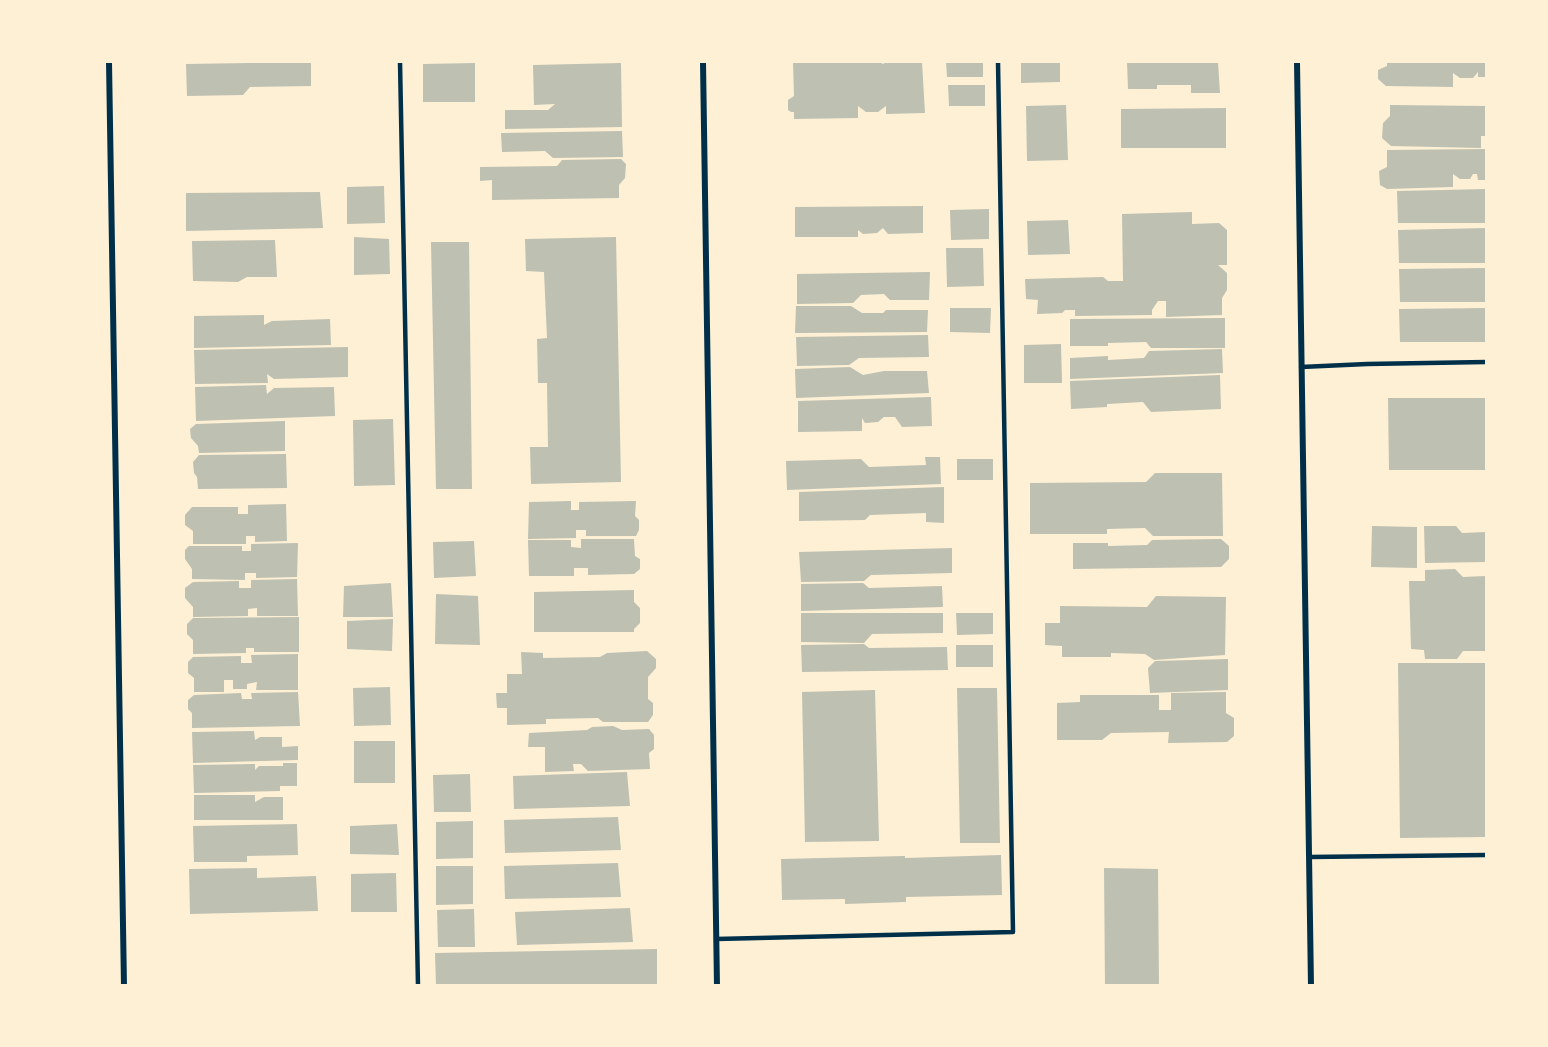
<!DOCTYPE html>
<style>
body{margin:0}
#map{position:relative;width:1548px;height:1047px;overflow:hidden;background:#fdf0d5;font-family:"Source Sans 3",sans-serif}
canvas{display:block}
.frame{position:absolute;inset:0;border:63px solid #fdf0d5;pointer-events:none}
</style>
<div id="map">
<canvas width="1548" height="1047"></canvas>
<div class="frame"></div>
</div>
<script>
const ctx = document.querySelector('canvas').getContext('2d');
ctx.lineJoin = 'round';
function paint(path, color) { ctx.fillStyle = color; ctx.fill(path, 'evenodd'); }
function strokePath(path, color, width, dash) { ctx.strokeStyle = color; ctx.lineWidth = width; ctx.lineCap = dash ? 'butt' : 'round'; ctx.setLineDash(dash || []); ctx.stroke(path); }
const building = new Path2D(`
 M311,62V86L250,87L243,95L187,96L186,64Z
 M793,62H857V63L859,62H880L883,64L886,62H922L925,113L886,114V106L878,112H866L858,106V118L794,119V112H791L788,110V100L794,96Z
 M946,62H983V77H947Z
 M1021,62H1060V82L1021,83Z
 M1127,62H1218L1220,93H1191V85H1157V89H1128Z
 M1387,62H1486V77H1478V72L1473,78H1460L1453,73V87L1386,86L1378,79V70L1387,66Z
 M475,63V102H423V64Z
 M621,63L622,127L505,129V110H548L555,104L534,105L533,65Z
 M948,85H985V106H949Z
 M1066,105L1068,160L1027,161L1026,106Z
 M1390,105L1486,106V136H1481V148L1391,146L1382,138L1383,123L1390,116Z
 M1226,108V148H1121V109Z
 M622,131L623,157L553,158L545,151L502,152L501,133Z
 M1486,149V180H1478L1477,174H1473L1470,179H1460L1453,174V187L1387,189L1380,185L1379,171L1387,167V150Z
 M621,159L626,164L625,178L619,185V198L492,200V180L480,181V167L557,166L562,160Z
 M384,186L385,223L347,224V187Z
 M1486,189V223H1398L1397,191Z
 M320,192L323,228L186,231V193Z
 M923,206V233L888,234L883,228L877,233L863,234L858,230V237H795V207Z
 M989,209V239L951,240L950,210Z
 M1192,212V224L1219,223L1227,230V265H1218L1227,273V290L1222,298V315L1166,317V301H1158L1152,310V315L1075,316V310H1065L1062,313L1037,314L1038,300L1026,299L1025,279L1103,277L1108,281H1123L1122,214Z
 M1068,220L1070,254L1028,255L1027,221Z
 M1486,228V263H1399L1398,230Z
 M354,237L389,239L390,274L354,275Z
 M616,237L621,482L531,484L530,447H548L547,383H538L537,339L547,338L544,272L526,271L525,239Z
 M275,240L277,277H247L238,282L193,281L192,241Z
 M431,242H469L472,489H436Z
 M946,248H983L984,286L947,287Z
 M1486,268V302H1400L1399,269Z
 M930,272L929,300H890L884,294L861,295L853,303L797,304V274Z
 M796,306H851L862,313H883L886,310H928L927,332L795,333Z
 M950,308H991L990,333L950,332Z
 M1486,308V342H1400L1399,309Z
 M264,315V325L272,321L330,319L331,345L194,348V316Z
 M1225,318V348H1151L1146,342L1108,343V346H1070V319Z
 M928,335L929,357L859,358L849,365L797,366L796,337Z
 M1061,344L1062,383H1024V345Z
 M348,347V377L274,379L267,374L268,383L195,384L194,350Z
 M1222,349L1223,373L1070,379V358L1108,356V360L1144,358L1149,351Z
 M850,367L863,375L884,371H927L929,393L796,398L795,369Z
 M1220,375L1221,409L1151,412L1143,402L1107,404V407L1071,409L1070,381Z
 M266,385L267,394L274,388L334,387L335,416L196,421L195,387Z
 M931,397L932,426L902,427L895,417H884L878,422L865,423L862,418V431L798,432V401Z
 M1388,398H1486V470H1389Z
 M393,419L395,485L354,486L353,420Z
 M285,421V451L199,453L198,446L191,438L190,429L196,424Z
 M286,454L287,488L198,489L197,477L194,473L193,462L199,455Z
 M925,457H940L941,484L787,490L786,461L861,459L869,467L926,465Z
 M957,459H993V480H957Z
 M1155,473H1222L1223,536H1153L1145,528L1107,529V534H1030V483L1146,482Z
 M944,487V523L926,522V513L870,515L865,520L799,521V492Z
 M571,501V510H579V502L636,501L635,516L639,520V530L636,536H586V530H576V538L528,539L529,502Z
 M286,504L287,541L255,542V536H246V544H193V531L185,525V515L192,507H238V514H248V505Z
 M1372,526L1417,527V568L1371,567Z
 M1424,526H1456L1462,533L1486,532V562L1425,563Z
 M581,539H634L635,556L640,559V569L634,574L588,575V568H574V576H529L528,540H571V547L581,548Z
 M1221,539L1229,546V559L1221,567L1073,569V543H1108V546L1147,545L1152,540Z
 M474,541L476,576L434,578L433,542Z
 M298,543L297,577L256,578V573H245V580L192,579V569L185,559V550L189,546H242V551H251V544Z
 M952,548V573L871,575L864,581L801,582L799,552Z
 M1455,569L1463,577L1486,576V651H1463L1457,659H1425L1424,650L1411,649L1409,581H1425V570Z
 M297,579L298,616H257V608L248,609V616L193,617V607L185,598V588L193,582L239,581V588H251V580Z
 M391,583L393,617H343L344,586Z
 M863,583L869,588L942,586L943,607L801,611V584Z
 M634,590V602L640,608V623L634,629V632H534V592Z
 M436,594L478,596L480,645L435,644Z
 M1156,596L1226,597L1225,655L1154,660L1145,654L1111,653V657H1062V646L1045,645V623H1060V606L1147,607Z
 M801,613H943V633L872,634L864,643L801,642Z
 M956,613H993V634L957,635Z
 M299,617V652H254V648H246V653L193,654V640L187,634V624L193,618Z
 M393,619L392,651L347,649V621Z
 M864,644L869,648L947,647L948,670L802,672L801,645Z
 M956,645H993V667H956Z
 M647,651L656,659V668L648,677V699L653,703V715L648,722H603L598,718L546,719V724L507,725V708H497L496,693H507V674H522L521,652L543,653V658L600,657L607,653Z
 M298,654V690H256L257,682L247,684V689H233V680H224V692H194V678L188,673V662L193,657L241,656V663H252L251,655Z
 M1228,659V690L1150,693L1148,668L1155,661Z
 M1398,663H1486V837L1400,838Z
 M390,687L391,725L354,726L353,688Z
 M957,688H997L1000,843H960Z
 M875,690L879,841L805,842L802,692Z
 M298,692L300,726L192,728V713L188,709V700L194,695L241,693L242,699H252L251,693Z
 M1226,692V713L1234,718V736L1227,742L1168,743L1169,732L1111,733L1102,740H1057V703L1080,702V695H1159V710H1171V693Z
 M613,726L622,730L649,729L654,735V749L649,753L650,769L588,771L581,764H573L574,771L545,772V747H528L529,733L587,730L592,727Z
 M254,731L255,740L260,737H282V747L298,746V760L193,763L192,732Z
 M354,741H395V783H354Z
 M283,763H297V786H280V791L194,793L193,765L255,764V770L259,766H283Z
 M627,772L630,806L514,809L513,776Z
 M470,774L471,812H434L433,775Z
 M194,795H255V802L264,797H283V820H194Z
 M618,817L621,850L505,853L504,820Z
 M473,821V858L436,859V822Z
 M297,824L298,855L247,856V862H194L193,826Z
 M397,824L399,855L350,854V826Z
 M1001,855L1002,895L906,897V902L845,904V899L782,900L781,859L905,856V858Z
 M618,863L621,897L505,899L504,866Z
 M436,866H473V904L436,905Z
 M257,868V878L316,876L318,911L190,914L189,869Z
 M1104,868L1158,869L1159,986H1105Z
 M396,873L397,912H351V874Z
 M630,908L633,942L517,945L515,912Z
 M474,909L475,947H438L437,910Z
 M657,949V986H436L435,953Z`);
const service = new Path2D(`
 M400,62L418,986
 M1301,367L1367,364L1486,362
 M1309,857L1486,855
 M716,939L1013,932L998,62`);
const minor = new Path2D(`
 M109,62L124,986
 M703,62L717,986
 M1297,62L1311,986`);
paint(building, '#bec0b2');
strokePath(service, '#003049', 4.5);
strokePath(minor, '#003049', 6);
</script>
